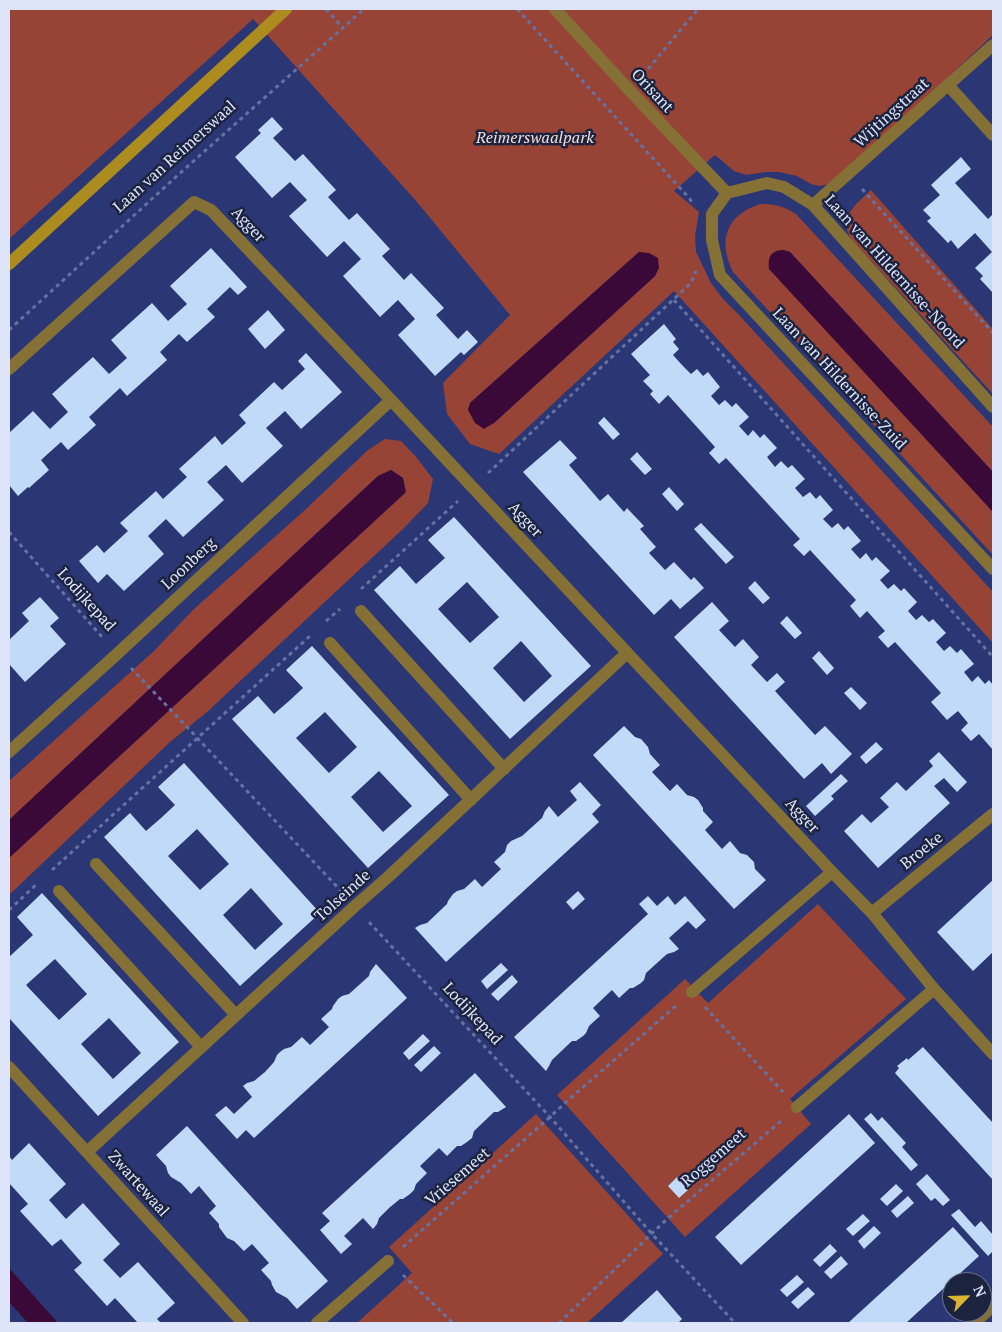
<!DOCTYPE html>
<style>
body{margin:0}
#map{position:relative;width:1002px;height:1332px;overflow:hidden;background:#2a3774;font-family:"PT Serif",serif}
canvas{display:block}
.frame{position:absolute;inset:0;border:10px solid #dee5fb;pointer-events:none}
.north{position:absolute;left:942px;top:1272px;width:50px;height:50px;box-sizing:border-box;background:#1b233e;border:1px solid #69718a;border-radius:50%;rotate:66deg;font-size:14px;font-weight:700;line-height:20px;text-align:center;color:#dee5fb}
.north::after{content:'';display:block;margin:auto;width:18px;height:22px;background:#dab333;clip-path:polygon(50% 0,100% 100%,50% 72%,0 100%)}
</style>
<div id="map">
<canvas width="1002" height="1332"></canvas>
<div class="frame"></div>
<div class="north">N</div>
</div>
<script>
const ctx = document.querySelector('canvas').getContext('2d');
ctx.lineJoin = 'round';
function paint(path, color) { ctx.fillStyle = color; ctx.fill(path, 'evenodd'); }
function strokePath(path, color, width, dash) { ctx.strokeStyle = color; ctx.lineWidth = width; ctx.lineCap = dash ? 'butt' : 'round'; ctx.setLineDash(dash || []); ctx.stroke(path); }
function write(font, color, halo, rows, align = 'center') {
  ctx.font = font + ' "PT Serif",serif'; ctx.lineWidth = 5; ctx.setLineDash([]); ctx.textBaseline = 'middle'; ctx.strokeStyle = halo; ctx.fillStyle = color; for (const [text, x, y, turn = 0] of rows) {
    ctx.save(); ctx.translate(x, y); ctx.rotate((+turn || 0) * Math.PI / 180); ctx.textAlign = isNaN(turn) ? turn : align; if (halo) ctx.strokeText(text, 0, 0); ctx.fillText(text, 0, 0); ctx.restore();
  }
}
const green = new Path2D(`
 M9,9H993V35L851,168L830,184L819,186L811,184L797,176L779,172H766L746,175L734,171L715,155L674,191L699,212L695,236L696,252L711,283L723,299L739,315L993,592V643L674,291L499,454L470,444L447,414L443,383L510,315L417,202L253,19L9,239ZM639,252L655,276L494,423L470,403Z
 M871,190L993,329V394L852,240C837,218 856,204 871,190Z
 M760,204C775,204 783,206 796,214L993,427V472L790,252L783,250L776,251L770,269L993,512V555L733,272C718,241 725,216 760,204Z
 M385,439L401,441L417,458L433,479L428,503L404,528L207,712L170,742L9,895V858L405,493L403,478L391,470L378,476L9,820V781L154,651L193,610L306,509L368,450Z
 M818,904L906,999L790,1099L811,1124L685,1237L557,1095L685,979L708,1003Z
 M536,1114L663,1254L587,1323H357L412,1273L389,1247Z`);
const water = new Path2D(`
 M783,250L790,252L993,472V512L769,269C768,257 770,251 783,250Z
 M639,252L649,253L658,258L659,268L655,276L494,423L484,429L475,423L468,410L470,403Z
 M391,470L403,478L406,492L9,858V820L378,476Z
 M9,1268L58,1323H28L9,1302Z`);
const building = new Path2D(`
 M272,117L283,129L273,138L295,161L303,154L336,190L328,197L349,220L357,213L390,249L382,256L404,280L411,273L444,308L436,315L458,339L467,330L478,342L464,355L461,352L435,376L398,335L415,319L398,300L380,317L343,276L361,259L344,241L327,257L289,216L307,200L290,182L272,198L235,157L261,133L258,130Z
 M961,157L971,169L955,183L988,219L993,214V293L980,279L983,276L975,268L992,252L975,233L958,249L951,240L948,243L927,221L931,218L923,210L940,195L931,185Z
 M211,248L247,287L238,295L230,287L207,309L215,317L187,342L179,334L160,352L167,360L127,396L120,388L89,417L96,425L68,450L61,442L41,460L49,470L29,488L28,487L18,496L9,485V433L33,411L50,429L68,412L52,394L93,357L109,374L127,358L111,340L152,303L168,321L187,304L170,286Z
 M268,310L285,330L265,349L248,329Z
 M664,324L676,339L673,342L679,349L673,355L682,365L691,374L697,369L703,376L708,372L720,387L711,396L719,405L725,400L732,407L736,403L749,417L739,426L748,436L753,430L760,438L764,434L777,448L767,457L775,467L781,461L788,468L792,465L805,479L795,488L803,497L810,492L816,499L820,495L833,510L823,519L832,528L838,523L844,530L848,526L861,541L851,549L860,559L866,553L872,561L876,557L890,571L880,580L888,589L894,584L901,591L904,588L917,602L908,611L916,620L922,615L929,622L933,619L946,633L936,642L944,651L950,646L957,653L961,649L974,664L964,672L972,682L978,676L985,684L989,680L993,685V702L992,703L993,704V750L979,734L971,741L961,730L968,723L958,711L947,720L931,702L941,693L895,642L888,648L878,637L885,631L867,611L860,618L850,606L856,600L810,550L804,556L793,545L800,539L726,458L719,464L709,453L715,447L668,395L659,404L650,394L653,391L643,381L650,375L631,354Z
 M306,353L342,392L301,429L285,411L275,420L266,428L283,446L242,483L226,465L216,474L207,482L224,500L183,537L166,519L148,536L164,554L124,591L107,574L98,583L79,561L97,545L104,553L128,531L120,523L156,491L163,499L187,477L179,469L215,436L222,445L246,423L239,415L274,382L282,390L305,369L298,361Z
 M604,417L620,434L613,440L598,423Z
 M560,440L577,458L569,465L600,501L608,494L624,512L627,508L644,526L640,529L656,547L649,553L665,570L674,562L691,580L694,577L704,588L680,609L671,599L654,615L523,472Z
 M637,452L652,469L645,475L630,459Z
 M669,487L684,504L677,511L662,494Z
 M454,517L591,666L510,739L374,590L400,566L416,584L445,558L428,540ZM467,582L499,617L470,643L438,609ZM521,641L552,676L524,702L493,668Z
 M701,523L734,557L726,564L694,529Z
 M755,581L770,598L763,604L748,588Z
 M40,597L59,618L50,626L66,644L25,682L9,664V640L29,621L22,613Z
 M712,602L729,621L719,630L735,647L743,639L759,657L751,665L767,682L777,673L785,682L775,691L815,735L825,726L852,754L831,774L822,763L804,779L674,637Z
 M787,616L802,633L795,639L780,623Z
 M312,646L449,795L368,868L232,719L258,696L274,714L289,701L303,688L286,670ZM325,712L357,747L329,773L296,738ZM379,771L412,806L383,832L351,797Z
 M819,651L834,668L827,675L812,658Z
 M851,687L867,703L860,710L844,693Z
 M624,726L635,737L641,739L648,747L650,754L660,765L652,772L670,791L677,784L687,795L694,797L698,800L703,808V811L713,822L705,830L722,849L730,841L740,853L747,855L754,862L755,869L766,880L734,909L593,755Z
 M876,742L883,749L866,764L860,757Z
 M939,752L967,782L957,792L944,778L934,786L950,803L878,868L844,831L862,814L871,823L889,807L880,798L897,782L906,791L933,766L929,761Z
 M184,763L320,913L240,986L104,837L130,813L146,831L161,818L175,805L158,787ZM197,829L229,864L200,890L168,856ZM251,888L283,924L255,950L223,915Z
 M841,774L848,781L831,796L834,799L815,816L806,806Z
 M580,782L601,805L592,814L599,822L446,962L415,928L420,925L427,923L447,904L448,901L453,894L457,891L464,889L475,879L482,887L501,869L494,862L505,852L507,845L511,841L522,836L542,818L545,811L549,806L558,817L577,800L570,791Z
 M993,880V952L973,971L937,932Z
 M578,891L585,899L573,910L566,902Z
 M42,893L179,1042L98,1116L9,1018V957L33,935L17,917ZM55,959L87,994L59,1020L26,985ZM109,1018L141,1053L113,1079L81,1044Z
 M648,896L657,906L668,896L675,905L685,896L706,920L696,929L688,921L669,938L679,949L674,952L667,954L657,963L646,973L644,980L641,983L633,988H630L619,998L612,990L593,1008L600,1016L589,1026L586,1033L583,1036L576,1041H572L552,1060L549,1066L546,1071L514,1037L648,914L639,904Z
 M501,963L508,970L487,989L481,981Z
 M376,964L407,998L254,1138L246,1130L237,1139L215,1115L226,1106L234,1114L252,1097L243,1086L247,1083L254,1081L265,1072L274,1062L277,1055L280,1052L284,1049L291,1047L302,1037L310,1045L329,1027L321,1019L332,1009L333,1006L338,999L342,996L349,994L369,976L370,972Z
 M512,975L518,982L498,1001L491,994Z
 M423,1034L430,1041L409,1060L403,1053Z
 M434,1046L441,1053L421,1072L414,1065Z
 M923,1047L993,1123V1180L895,1073L899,1068L897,1066L907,1058L908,1060Z
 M475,1073L506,1107L498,1112H494L474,1131L472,1138L467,1142L461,1146H457L447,1156L439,1148L420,1166L427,1173L416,1184L414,1190L410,1194L403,1199H400L389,1208L379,1218L377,1224L373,1229L363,1218L344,1236L352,1244L341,1254L320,1230L330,1221L322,1213Z
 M871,1113L878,1121L882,1117L906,1143L902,1147L918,1165L911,1171L864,1119Z
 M849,1114L875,1143L741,1265L715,1237Z
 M187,1126L328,1281L297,1309L287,1298L276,1292L272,1285L271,1281L261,1270L269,1263L261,1254L252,1244L244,1251L234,1241L227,1238L224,1234L219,1227V1224L209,1213L216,1206L199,1186L191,1194L181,1183L171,1177L168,1173L166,1166L156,1155Z
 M29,1143L66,1184L49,1200L66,1219L83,1203L120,1244L103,1260L120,1278L138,1262L175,1303L157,1319L161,1323H135L137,1322L115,1298L107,1306L74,1270L82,1263L61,1239L52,1246L20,1211L28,1204L9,1183V1156L12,1160Z
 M927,1174L950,1200L943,1206L935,1198L931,1201L916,1184Z
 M677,1177L688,1190L679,1198L668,1186Z
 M896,1184L903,1191L887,1206L880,1199Z
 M908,1196L914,1203L897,1218L891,1211Z
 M959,1209L975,1227L981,1221L993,1235V1251L988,1256L951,1215Z
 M863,1214L870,1221L853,1236L846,1229Z
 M874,1226L881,1233L864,1249L858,1241Z
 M953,1227L979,1256L906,1323H848Z
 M830,1244L837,1251L820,1267L813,1260Z
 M841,1256L848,1264L831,1279L824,1272Z
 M797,1275L804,1282L787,1297L780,1290Z
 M808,1287L815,1294L798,1309L791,1302Z
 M657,1290L682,1319L678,1323H621Z`);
const path = new Path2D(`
 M326,9L343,28
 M517,9L690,199L693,205
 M643,75L698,9
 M862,189L993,333
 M674,300L993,657
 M9,330L178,175L364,9
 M488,473L691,283L696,271
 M9,532L103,638
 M361,589L458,501
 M326,621L340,609
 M131,668L186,726L341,891
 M52,870L310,636
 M9,910L38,883
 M369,922L550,1117L652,1234L735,1323
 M705,1007L783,1092
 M403,1247L550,1117L565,1103L677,1005
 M403,1275L453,1323
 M559,1323L667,1219L781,1121`);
const lane = new Path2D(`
 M948,85L993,135`);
const street = new Path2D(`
 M555,9L630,91L727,193
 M727,193L712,214V240L720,275L993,569
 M727,193L767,183L784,187L813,205L993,407
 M813,205L993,45
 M9,369L194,202L211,210L391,400L832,872L872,913L934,989L993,1054
 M361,611L504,769
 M330,643L471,800
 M9,752L117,654L391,400
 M96,864L236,1015
 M59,891L201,1047
 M872,913L993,814
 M692,992L832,872
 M9,1067L243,1323
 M797,1107L934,989
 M87,1152L355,906L387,878L627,653
 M317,1323L388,1261
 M974,1323L993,1306`);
const secondary = new Path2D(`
 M9,264L286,9`);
const streetNames = [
 ["Orisant",652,91,47],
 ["Wijtingstraat",892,113,-42],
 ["Laan van Reimerswaal",175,157,-42],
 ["Agger",248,225,47],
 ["Laan van Hildernisse-Noord",894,272,48],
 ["Laan van Hildernisse-Zuid",839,379,47],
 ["Agger",525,520,47],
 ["Loonberg",189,564,-43],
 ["Lodijkepad",86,600,48],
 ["Agger",802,816,47],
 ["Broeke",922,851,-39],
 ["Tolseinde",343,896,-42],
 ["Lodijkepad",472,1014,47],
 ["Roggemeet",714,1158,-41],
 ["Vriesemeet",458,1177,-41],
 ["Zwartewaal",138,1184,48]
];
const parkNames = [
 ["Reimerswaalpark",535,138]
];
paint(green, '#974437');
paint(water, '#3b0938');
paint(building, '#c0daf7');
strokePath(path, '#6772a2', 3, [4, 4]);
strokePath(lane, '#857135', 12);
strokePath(street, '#857135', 12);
strokePath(secondary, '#ac8c1e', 12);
write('16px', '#dee5fb', '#1b233e', streetNames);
write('italic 16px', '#f6dbd6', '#1b233e', parkNames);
</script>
